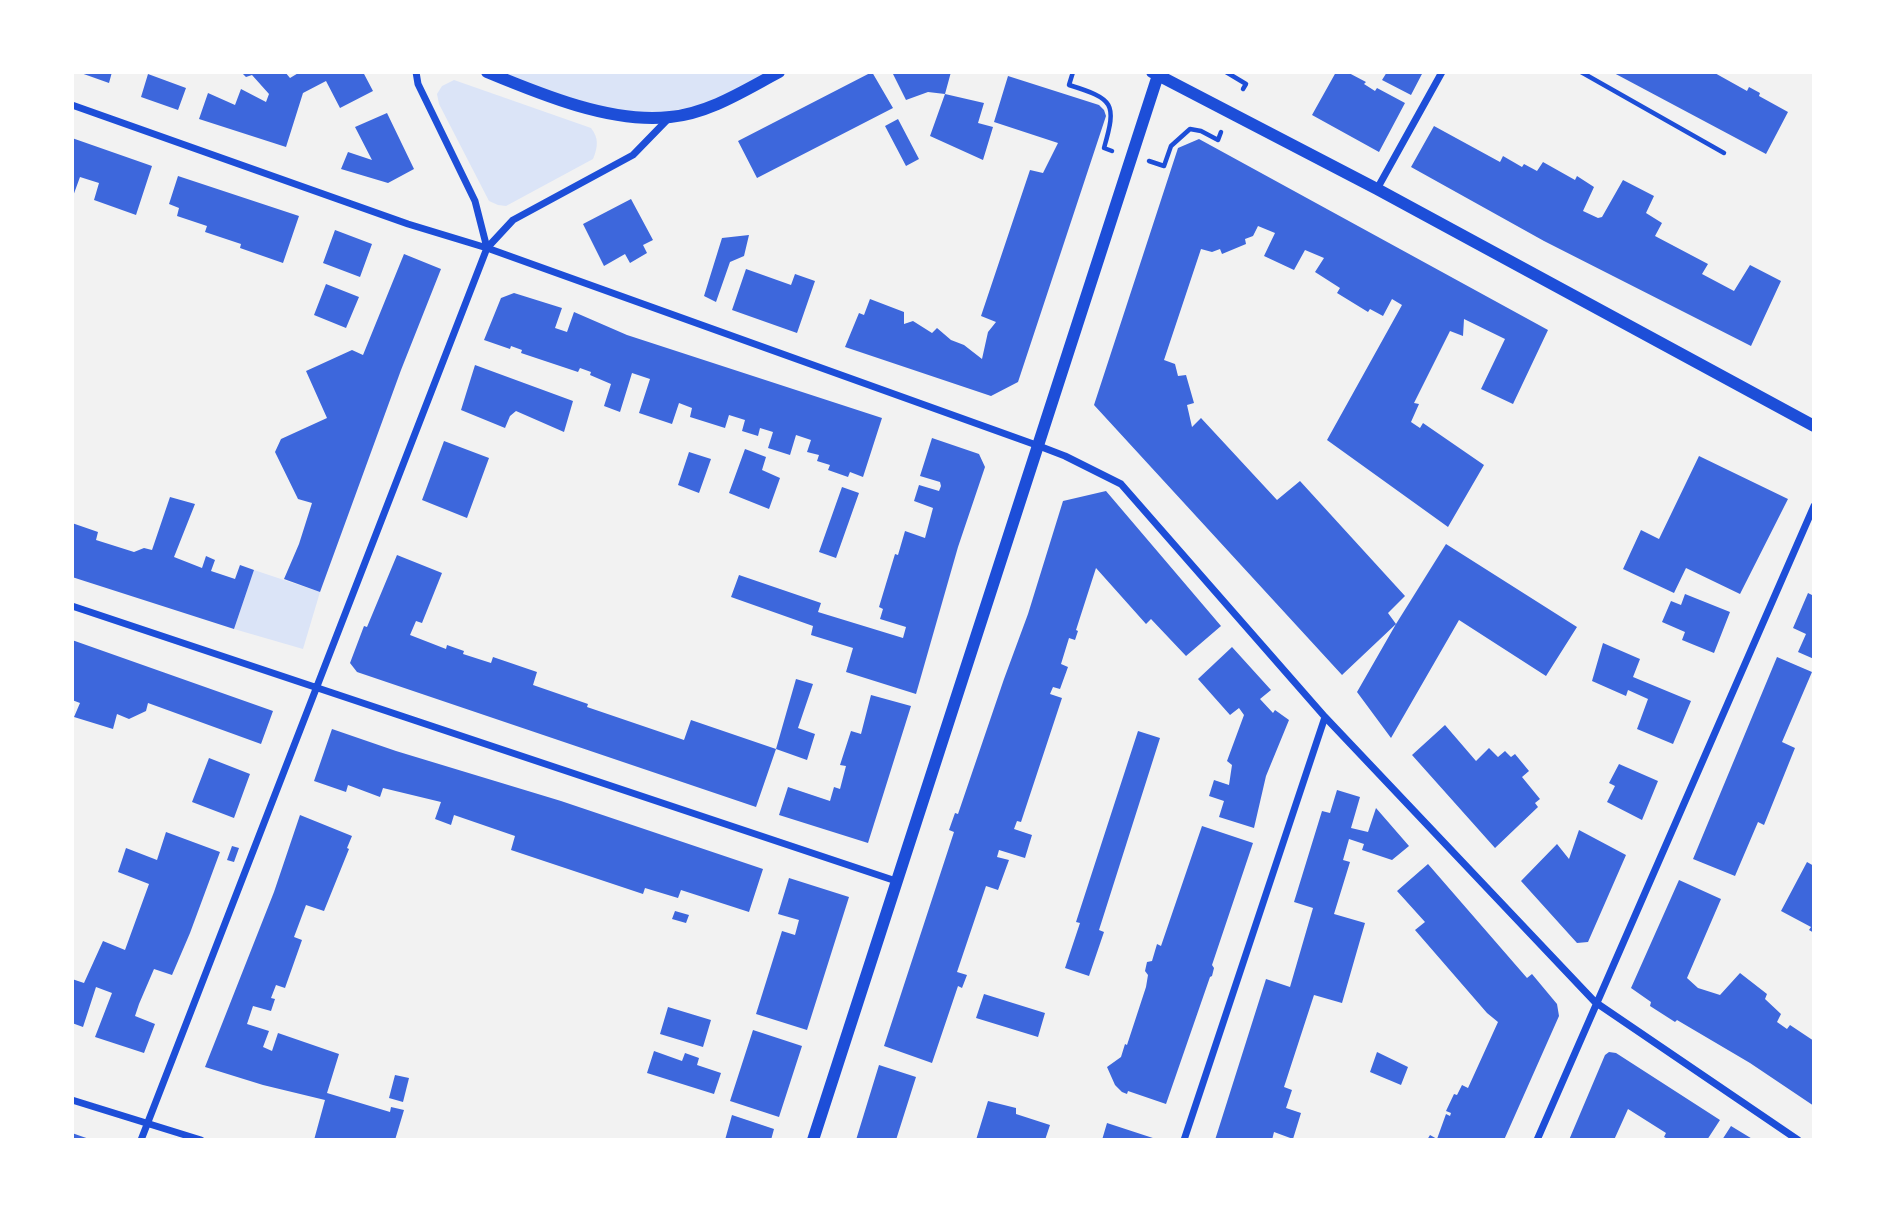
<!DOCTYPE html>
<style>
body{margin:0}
#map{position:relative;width:1886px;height:1212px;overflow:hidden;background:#f2f2f2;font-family:"Zilla Slab",serif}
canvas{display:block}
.frame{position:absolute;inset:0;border:74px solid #fff;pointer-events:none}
</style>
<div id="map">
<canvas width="1886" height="1212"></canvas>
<div class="frame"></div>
</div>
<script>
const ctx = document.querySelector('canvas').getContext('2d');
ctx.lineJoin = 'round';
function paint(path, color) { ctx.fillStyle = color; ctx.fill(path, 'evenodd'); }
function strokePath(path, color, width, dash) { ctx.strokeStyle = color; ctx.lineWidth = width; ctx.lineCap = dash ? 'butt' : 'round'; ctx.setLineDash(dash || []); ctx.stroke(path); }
const green = new Path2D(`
 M487,72H779L722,102L634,117Z
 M454,80L591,128C599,138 598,147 593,159L506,206L498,205L489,201L439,104L437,94L442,86Z
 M254,570L320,592L303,649L234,629Z`);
const building = new Path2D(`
 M78,72H112L109,83Z
 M241,72H285L290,78L300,72H363L373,91L340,108L326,81L303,93L286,147L199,119L208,93L235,105L241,89L266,102L269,94L252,75L246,77Z
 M872,72L893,108L757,178L738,141Z
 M892,72H951L945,94L928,92L906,100Z
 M1336,72H1347L1366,82L1364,84L1375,91L1377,88L1405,103L1379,152L1312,115Z
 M1387,72H1423L1411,95L1382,80Z
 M1612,72H1713L1747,91L1749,87L1760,93L1759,96L1788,112L1766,154Z
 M148,74L186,88L178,110L141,97Z
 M1008,76L1099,105L1104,110L1106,116L1018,382L991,396L845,347L859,313L864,315L870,299L904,312V324L913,321L932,333L937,328L951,340L964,345L982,359L988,332L996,322L981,316L1030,170L1043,173L1058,143L994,122Z
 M945,94L984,103L978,123L993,127L983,160L930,136Z
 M387,113L414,169L388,183L341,169L348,152L372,160L355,127Z
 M898,119L919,159L906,166L885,126Z
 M1434,126L1500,162L1503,156L1522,167L1524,164L1537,171L1543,162L1575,180L1577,176L1594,187L1583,211L1598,218L1602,217L1623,180L1654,196L1646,213L1662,223L1655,236L1708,264L1702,274L1734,291L1750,265L1781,281L1751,346L1544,241L1411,167Z
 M72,138L152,166L136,215L94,200L99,183L80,177L72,199Z
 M1199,139L1548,330L1513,404L1481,389L1505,339L1464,319L1463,336L1450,331L1414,403L1419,404L1411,422L1420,428L1423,423L1484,465L1448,527L1327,440L1402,305L1392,299L1383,316L1370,309L1368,312L1337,293L1340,288L1315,272L1324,258L1305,250L1294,270L1264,256L1275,233L1258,226L1253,236L1245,239L1246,244L1222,254L1220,249L1212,252L1201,249L1164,360L1175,364L1178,376L1186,375L1194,403L1187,405L1192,427L1201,418L1277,500L1300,481L1405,596L1388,613L1396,624L1342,675L1094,405L1178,148Z
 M178,176L299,216L283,263L240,248L241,244L205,232L207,226L177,216L179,208L169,204Z
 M631,199L653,240L643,245L647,253L630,263L625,254L604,266L583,224Z
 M335,230L372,244L360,277L323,263Z
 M749,235L744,256L730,262L716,302L704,296L722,238Z
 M404,254L441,269L401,370L320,592L284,579L299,544L312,503L298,499L275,452L281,439L327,418L306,371L352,350L363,355Z
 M746,269L791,285L795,274L815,281L797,333L732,310Z
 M326,284L359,297L346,328L314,315Z
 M514,293L562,308L555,328L567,332L574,312L627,335L882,418L863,477L850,472L848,477L828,470L830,465L817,461L819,455L807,452L811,440L796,435L790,455L768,448L773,432L760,428L758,436L742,431L745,420L729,415L725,428L690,417L692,408L679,403L672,424L639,413L650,379L632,373L620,412L604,406L611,384L590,375L591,372L580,368L578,372L521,353L522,350L511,346L510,349L484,340L501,298Z
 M475,365L573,401L564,432L516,411L510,416L505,428L461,410Z
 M932,438L979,454L985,467L958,547L916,694L846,672L853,648L811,635L813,626L731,597L739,575L821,603L818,612L903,638L906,627L880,619L883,609L879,607L895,554L898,555L905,531L925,538L933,508L914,501L919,485L939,491L941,486L940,482L920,476Z
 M444,441L489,458L467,518L422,500Z
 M745,449L766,457L762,470L780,478L769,509L729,493Z
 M689,452L711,459L699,493L678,485Z
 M1699,456L1788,499L1740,594L1686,568L1674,593L1623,569L1641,530L1659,539Z
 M842,487L859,493L836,558L819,552Z
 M1106,491L1221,626L1186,656L1151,619L1146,624L1096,568L1076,630L1078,631L1075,640L1069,638L1061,664L1068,667L1060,689L1053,687L1050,694L1062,698L1021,822L1017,821L1014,829L1032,835L1025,858L999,850L997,857L1009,860L998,890L986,886L957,972L967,975L962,988L958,986L932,1063L884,1046L954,832L949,830L955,813L958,814L1004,679L1028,614L1063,501Z
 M170,497L195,504L174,557L202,568L206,556L215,560L211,571L235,579L240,565L254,570L234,629L72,577V523L98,532L96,540L134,552L144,548L152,550Z
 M1446,544L1577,627L1546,676L1459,620L1391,738L1357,692L1396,624Z
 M397,555L442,573L422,623L416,621L410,635L446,649L447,645L464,651L463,654L491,663L493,657L537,672L533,685L588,704L587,707L684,740L691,720L776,749L756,807L357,672L350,663L364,626L367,627Z
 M1808,593L1814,596V659L1798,652L1806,634L1793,628Z
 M1685,594L1730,612L1714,653L1682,640L1685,632L1662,622L1671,601L1681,605Z
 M72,640L273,711L261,744L148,703L146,711L129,719L117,714L113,729L74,717L80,703L72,700Z
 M1603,643L1640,659L1633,677L1691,701L1673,744L1637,729L1648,699L1628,690L1626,696L1592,681Z
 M1232,647L1271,690L1260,699L1273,713L1275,710L1289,720L1266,776L1254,828L1219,817L1224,801L1209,796L1214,780L1229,785L1232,765L1227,761L1244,715L1239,708L1230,715L1198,679Z
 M1777,657L1812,672L1782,742L1795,748L1764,825L1758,822L1735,876L1693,859Z
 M796,679L813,684L798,728L815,734L807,760L776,749Z
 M871,695L911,706L868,843L779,815L788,787L830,801L834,787L840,789L846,766L840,765L851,731L861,734Z
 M1445,725L1476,761L1489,748L1498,757L1505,751L1511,757L1515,754L1529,771L1522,777L1540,799L1535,803L1538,807L1495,848L1412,755Z
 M332,729L396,751L561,801L763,869L749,912L681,890L678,898L645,888L643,894L511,850L515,836L454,815L451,825L435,819L441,802L383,788L380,797L348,785L346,792L314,781Z
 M1138,731L1160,738L1099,930L1104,932L1089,976L1065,968L1080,923L1076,922Z
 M209,758L250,774L234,818L192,802Z
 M1619,764L1658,781L1642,820L1607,802L1615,786L1609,783Z
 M1337,790L1360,797L1351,828L1368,832L1376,808L1409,846L1392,860L1362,850L1364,844L1349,839L1343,860L1350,862L1334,914L1365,923L1342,1003L1314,995L1284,1087L1292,1090L1286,1108L1301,1113L1293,1139L1274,1132L1272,1140H1215L1266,979L1290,987L1313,908L1294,902L1322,811L1330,813Z
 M300,815L352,836L347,848L349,849L324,911L306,905L294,937L302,940L285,988L276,985L271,998L275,999L271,1011L253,1006L247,1024L269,1031L263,1047L272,1051L278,1033L339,1054L327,1093L390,1112L391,1107L404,1110L395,1140H314L325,1100L263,1085L205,1067L274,892Z
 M1202,826L1253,843L1212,965L1214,968L1212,976L1210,977L1166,1104L1128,1091L1127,1094L1122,1092L1115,1085L1107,1067L1121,1057L1125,1044L1127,1045L1146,987L1148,975L1145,971L1147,962L1152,961L1157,944L1161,946Z
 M1579,830L1626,855L1588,942L1577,943L1521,881L1557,844L1569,859Z
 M166,832L220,852L190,933L172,975L154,969L139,1004L135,1016L155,1024L144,1053L95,1037L112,993L96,987L83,1027L72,1023V979L84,983L103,941L125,950L149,884L118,872L126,848L157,860Z
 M232,846L239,848L234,862L227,860Z
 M1807,862L1814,866V933L1809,930L1811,927L1781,911Z
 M1428,864L1527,978L1532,974L1557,1004L1559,1016L1504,1140H1427L1430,1135L1437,1139L1446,1114L1450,1116L1451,1113L1446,1111L1454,1094L1457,1095L1462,1085L1468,1088L1498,1022L1487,1013L1415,930L1425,922L1397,891Z
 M789,878L849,897L807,1030L756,1014L782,931L795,935L799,920L778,914Z
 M1679,880L1721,899L1687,978L1698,988L1720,995L1740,973L1767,994L1765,999L1781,1014L1777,1022L1787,1029L1790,1025L1814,1041V1106L1750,1063L1677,1020L1675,1022L1650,1006L1651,1002L1631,988Z
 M675,911L689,915L686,923L672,919Z
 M984,994L1045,1013L1038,1037L976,1018Z
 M668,1007L711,1020L703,1047L660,1034Z
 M753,1030L802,1046L779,1117L730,1101Z
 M654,1051L682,1061L685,1053L699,1058L697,1065L721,1073L714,1094L647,1073Z
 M1377,1052L1408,1067L1401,1085L1370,1072Z
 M1609,1052L1616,1053L1720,1120L1707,1140H1670L1664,1137L1666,1133L1628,1109L1614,1140H1569L1605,1055Z
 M879,1065L916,1077L896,1140H856Z
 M395,1075L409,1078L403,1102L389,1098Z
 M988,1101L1016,1108V1114L1050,1125L1045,1140H976Z
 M732,1115L774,1129L771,1140H725Z
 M1107,1123L1159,1140H1102Z
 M1731,1126L1754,1140H1722Z
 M72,1133L92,1140H72Z`);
const path = new Path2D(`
 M1073,72L1069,85C1114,99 1117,103 1104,148L1112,151
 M1226,72L1246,84L1243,89
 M1581,72L1724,153
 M1149,161L1164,166L1171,146L1190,129L1201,131L1218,140L1221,132`);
const minor = new Path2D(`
 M416,72L418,84L475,201L487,248
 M72,105L408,224L487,248L1039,446L1065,456L1121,484L1325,717L1595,1002L1798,1140
 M1377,189L1442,72
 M72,606L896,881
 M72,1100L201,1140
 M141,1140L487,248L513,220L633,155L668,119
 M1184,1140L1325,717
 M1537,1140L1814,506`);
const tertiary = new Path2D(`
 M487,72C540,94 612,124 670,117C710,113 745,90 779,72
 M1152,72L1377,189L1814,426
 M813,1140L1159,72`);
paint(green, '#dbe4f7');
paint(building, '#3d67dc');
strokePath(path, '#1d4ed8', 4.5);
strokePath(minor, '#1d4ed8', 7);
strokePath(tertiary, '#1d4ed8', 12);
</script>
